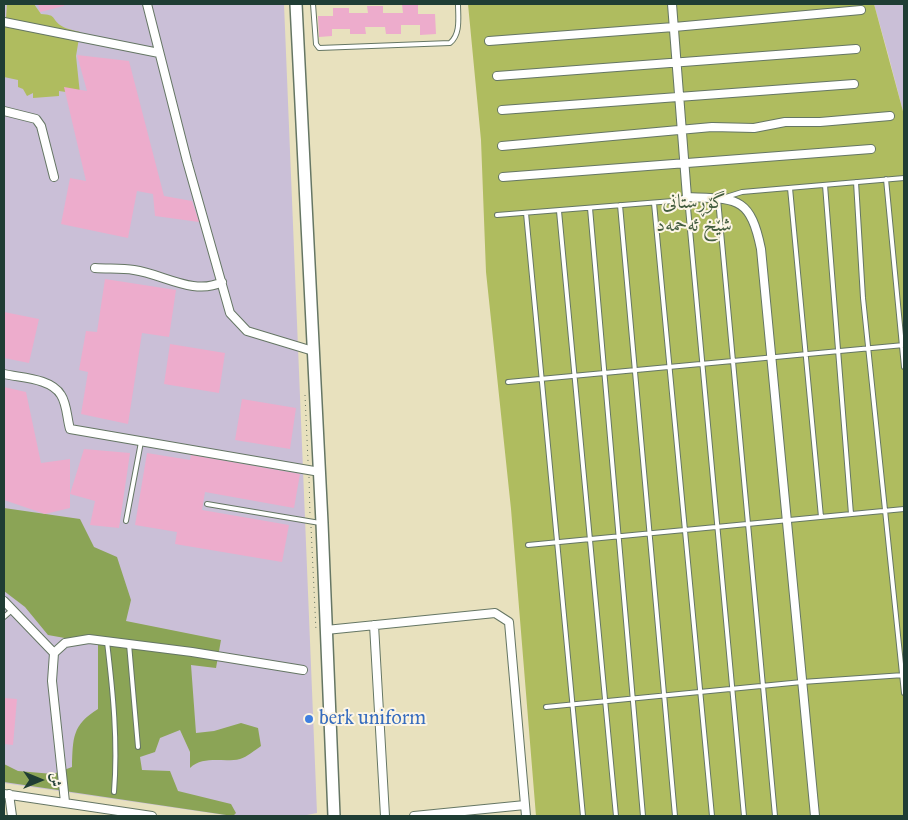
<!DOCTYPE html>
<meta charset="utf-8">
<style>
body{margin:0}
#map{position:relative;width:908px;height:820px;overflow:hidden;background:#e8e1be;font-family:"IM FELL Great Primer",Amiri,serif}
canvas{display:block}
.frame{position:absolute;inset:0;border:5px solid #1f3d34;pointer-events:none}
.north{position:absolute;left:15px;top:755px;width:50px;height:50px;-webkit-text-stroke:4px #fcf5e5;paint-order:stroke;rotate:90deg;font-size:14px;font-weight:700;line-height:20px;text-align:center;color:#1f3d34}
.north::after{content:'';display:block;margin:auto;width:18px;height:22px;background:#1f3d34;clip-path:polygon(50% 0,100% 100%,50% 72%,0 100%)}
</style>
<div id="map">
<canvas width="908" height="820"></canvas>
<div class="frame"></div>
<div class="north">ش</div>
</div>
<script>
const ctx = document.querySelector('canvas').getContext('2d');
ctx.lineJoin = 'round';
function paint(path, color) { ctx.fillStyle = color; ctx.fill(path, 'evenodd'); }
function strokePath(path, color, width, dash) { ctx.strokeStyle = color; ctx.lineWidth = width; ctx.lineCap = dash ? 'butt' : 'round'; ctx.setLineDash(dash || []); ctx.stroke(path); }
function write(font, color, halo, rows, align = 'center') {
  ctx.font = font + ' "IM FELL Great Primer",Amiri,serif'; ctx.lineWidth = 4; ctx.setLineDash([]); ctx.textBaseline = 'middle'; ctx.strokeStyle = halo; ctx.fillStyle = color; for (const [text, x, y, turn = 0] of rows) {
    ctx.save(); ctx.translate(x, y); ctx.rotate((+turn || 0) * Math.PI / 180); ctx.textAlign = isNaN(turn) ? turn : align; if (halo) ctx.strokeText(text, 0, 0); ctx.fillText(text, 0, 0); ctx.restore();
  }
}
const industrial = new Path2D(`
 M4,4H284L317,813L302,816H231L4,783Z
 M874,4H904V115L888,54Z`);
const green = new Path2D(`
 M7,4H34L41,14C57,15 51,18 60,25C65,29 74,30 80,32L76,56L80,94L59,91V96L33,98V93L27,96L23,89L18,87V80L4,77V17L6,18Z
 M468,4H874L904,115V816H536L511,509L486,272L481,140Z`);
const forest = new Path2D(`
 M4,508L80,519L94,547L117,557L131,600L126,621L221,640L216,668L191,665L196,733L214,731L241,723L258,728L261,746C255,750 247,757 240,759C224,763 204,755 190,768V752L180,730L160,738L155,752L140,757L142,770L170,771L178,791L231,804L236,813L233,816L4,782V764L18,771L53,774L72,767C73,738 72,725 98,709V644L48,635L25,607L4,591Z`);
const building = new Path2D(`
 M38,4H64V6L40,12Z
 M402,4H418V14H435L436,34L420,35V25H401V34H386L385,27H365L366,34H350V29H332V36L319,37L318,16H333V8H349V13H368L367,6H383V13H403Z
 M77,55L129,61L164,196L192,201L199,222L155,216L153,194L137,191L128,238L61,224L70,178L86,181L64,87L87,91Z
 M105,279L176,290L169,337L142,333L128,424L81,414L88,372L79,370L86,331L97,332Z
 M4,312L39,319L29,363L4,358Z
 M170,344L225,353L219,393L164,384Z
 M4,387L26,392L41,463L70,459V508L45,514L4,500Z
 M242,399L296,408L290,449L235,440Z
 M84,449L130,453L119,528L90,525L95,501L70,494Z
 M147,453L190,460L191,455L300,474L294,508L205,492L202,510L289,525L282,562L175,544L177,532L135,525Z
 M4,698L17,699L13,745L4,744Z`);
const path = new Path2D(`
 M305,395L308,461
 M309,477L310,516
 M311,527L316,631`);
const lane = new Path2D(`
 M313,4L316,44L319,48L450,43C461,34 458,17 458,4
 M886,179L904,367
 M856,182L863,298L904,693
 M825,185L851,514
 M790,188L821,517
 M726,197L742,192L904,178
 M718,199L775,816
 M654,203L712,816
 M620,205L675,816
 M590,208L643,816
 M559,211L616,816
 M526,213L583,816
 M497,215L673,201L687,197L744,816
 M508,382L904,345
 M207,504L320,523
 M126,521L141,442
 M528,545L904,509
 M4,617L12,610
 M107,642C113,692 118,742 114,792
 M129,644L138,747
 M546,707L802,682L904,675`);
const street = new Path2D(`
 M147,4L187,161L230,313L247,331L313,351
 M672,4L687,197C736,199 750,195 761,249L815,816
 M4,22L159,53
 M489,41L674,27L861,10
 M497,76L856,49
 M502,110L854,84
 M4,111L36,119L41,126L54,177
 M502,146L712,127L754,128L785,122H820L890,116
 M503,177L871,149
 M95,268C108,269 121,268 134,270C163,274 194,296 222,282
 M4,374C21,378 51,378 61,395C67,404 67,419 70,429L320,472
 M4,601L54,653
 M374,625L385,816
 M326,630L495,613L509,622L526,816
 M4,794L152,816
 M9,794L12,816
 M65,802L52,681L54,653L65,643L89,639L192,652L303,670
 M414,816L525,805`);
const secondary = new Path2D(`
 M296,4L322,523L334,816`);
const markers = [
 [309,719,5,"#3f7fe0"]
];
const parkNames = [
 ["گۆڕستانی",694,203],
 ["شێخ ئەحمەد",694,226]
];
const shopNames = [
 ["berk uniform",319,719]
];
paint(industrial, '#cabfd7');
paint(green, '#afbc5f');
paint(forest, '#8ba456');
paint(building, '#edaccc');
strokePath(lane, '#657664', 6);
strokePath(street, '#657664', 10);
strokePath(secondary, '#657664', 14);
strokePath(path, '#657664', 1, [1, 4]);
strokePath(lane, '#fff', 4);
strokePath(street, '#fff', 8);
strokePath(secondary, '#fff', 11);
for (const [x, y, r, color] of markers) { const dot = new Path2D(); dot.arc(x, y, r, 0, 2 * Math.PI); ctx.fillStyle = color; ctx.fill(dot); strokePath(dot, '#fcf5e5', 2); }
write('20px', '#435d3f', '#fcf5e5', parkNames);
write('20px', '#366cbe', '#fcf5e5', shopNames, 'left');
</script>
